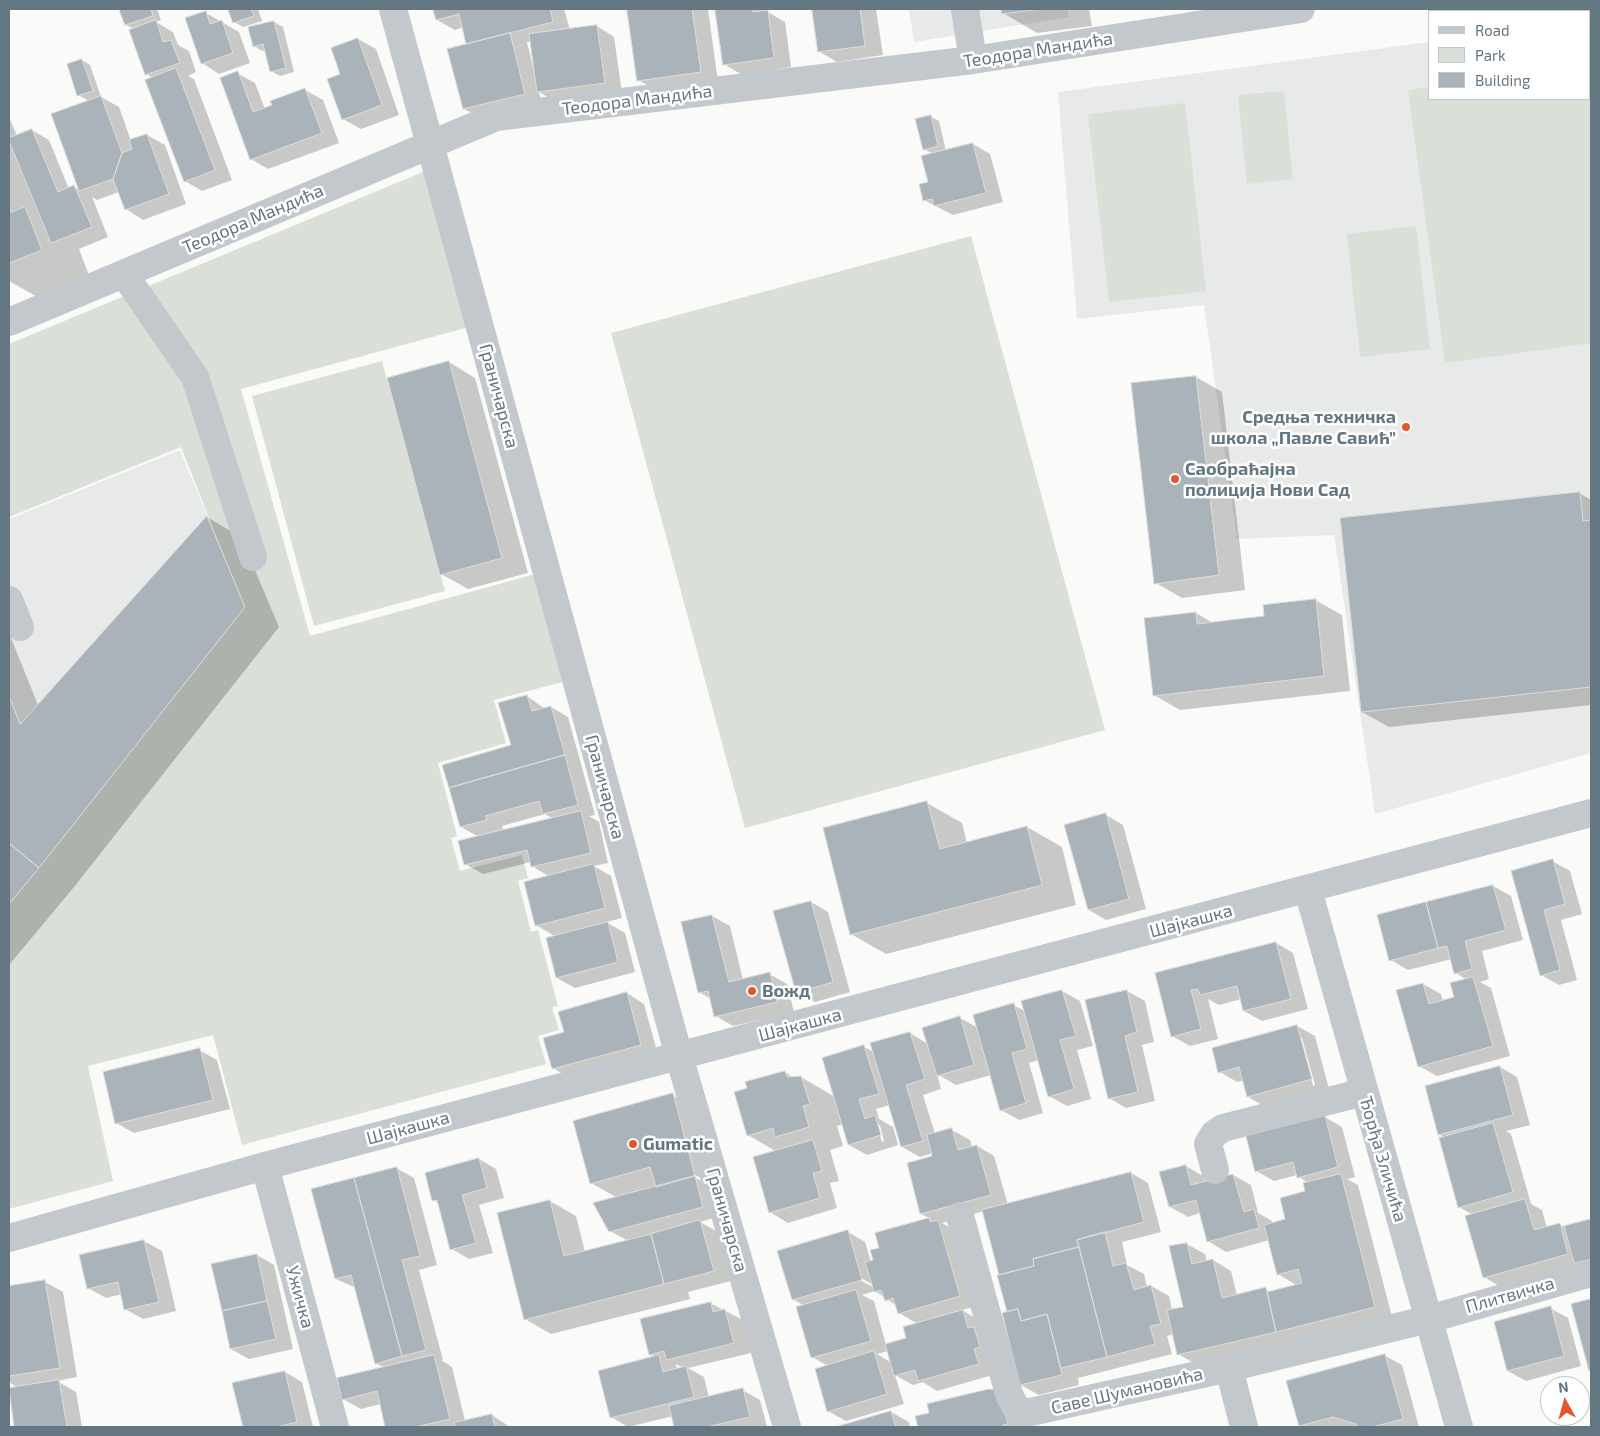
<!DOCTYPE html>
<meta charset="utf-8">
<style>
body{margin:0}
#map{position:relative;width:1600px;height:1436px;overflow:hidden;background:#fafaf8;font-family:"Exo 2",sans-serif}
canvas{display:block}
.frame{position:absolute;inset:0;border:10px solid #657683;pointer-events:none}
.legend{position:absolute;left:1428px;top:10px;width:162px;height:90px;box-sizing:border-box;background:#fff;border:1px solid #c1c8cd;margin:0;padding:6px 9px;list-style:none;font-size:15px;color:#657683}
.legend li{display:flex;align-items:center;gap:10px;height:25px}
.legend b{width:25px;border:1px solid #c1c8cd}
.north{position:absolute;left:1540px;top:1376px;width:50px;height:50px;box-sizing:border-box;background:#fff;border:1px solid #c1c8cd;border-radius:50%;rotate:353deg;font-size:14px;font-weight:700;line-height:20px;text-align:center;color:#657683}
.north::after{content:'';display:block;margin:auto;width:18px;height:22px;background:#e4572e;clip-path:polygon(50% 0,100% 100%,50% 72%,0 100%)}
</style>
<div id="map">
<canvas width="1600" height="1436"></canvas>
<div class="frame"></div>
<ul class="legend">
<li><b style="height:6px;background:#c3c8cc"></b>Road</li>
<li><b style="height:14px;background:#dadfd7"></b>Park</li>
<li><b style="height:14px;background:#aab3b9"></b>Building</li>
</ul>
<div class="north">N</div>
</div>
<script>
const ctx = document.querySelector('canvas').getContext('2d');
ctx.lineJoin = 'round';
function paint(path, color) { ctx.fillStyle = color; ctx.fill(path, 'evenodd'); }
function strokePath(path, color, width, dash) { ctx.strokeStyle = color; ctx.lineWidth = width; ctx.lineCap = dash ? 'butt' : 'round'; ctx.setLineDash(dash || []); ctx.stroke(path); }
function write(font, color, halo, rows, align = 'center') {
  ctx.font = font + ' "Exo 2",sans-serif'; ctx.lineWidth = 5; ctx.setLineDash([]); ctx.textBaseline = 'middle'; ctx.strokeStyle = halo; ctx.fillStyle = color; for (const [text, x, y, turn = 0] of rows) {
    ctx.save(); ctx.translate(x, y); ctx.rotate((+turn || 0) * Math.PI / 180); ctx.textAlign = isNaN(turn) ? turn : align; if (halo) ctx.strokeText(text, 0, 0); ctx.fillText(text, 0, 0); ctx.restore();
  }
}
const built = new Path2D(`
 M909,9H1067L1069,17L914,42Z
 M1591,20V753L1375,814L1334,535L1237,539L1204,305L1077,319L1058,92L1429,42V99H1589V21Z
 M180,450L245,607L9,904V519Z`);
const green = new Path2D(`
 M1589,65H1591V343L1445,363L1408,90L1429,87V99H1589Z
 M1284,91L1293,179L1247,184L1238,95Z
 M1185,103L1206,291L1109,302L1088,114Z
 M430,169L473,326L241,389L310,636L539,573L570,680L494,700L506,743L438,763L457,836L451,838L460,871L522,855L528,878L518,881L531,932L538,930L558,1006L552,1007L559,1030L538,1036L546,1064L242,1145L213,1035L88,1066L113,1181L9,1209V905L244,607L181,447L9,517V344Z
 M1416,226L1430,349L1360,357L1347,234Z
 M971,236L1105,730L745,828L611,333Z
 M382,361L445,591L314,626L252,396Z`);
const shadow = new Path2D(`
 M120,9H157L161,20L156,22L173,32L178,45L189,51L196,72L188,76L194,79L232,180L202,191L185,181L153,78L146,74L134,29L126,25Z
 M230,9H258L262,21L243,27L234,22Z
 M435,9H564L570,30L597,26L614,37L622,93L556,102L539,92L542,104L482,119L464,109L468,45L463,27L455,30L437,20ZM531,41L535,66L533,67L527,42Z
 M629,9H708L718,82L656,90L638,80Z
 M716,9H768V12L785,22L791,67L742,75L724,64Z
 M813,9H876L883,55L837,62L820,52Z
 M1002,9H1089L1092,26L1037,33L1003,13Z
 M206,13L239,32L250,63L219,74L202,63Z
 M274,22L283,27L294,72L280,76L271,71L266,50L262,51L254,46Z
 M358,39L376,49L399,115L361,129L343,119L342,75Z
 M82,60L90,65L101,97L119,107L131,141L147,135L165,145L186,204L143,220L126,209L119,192L97,200L92,197L108,237L79,249L90,278L39,298L9,281V117L17,136L32,130L49,140L69,189L74,187L80,190L89,101L78,95Z
 M237,73L255,83L265,109L305,90L323,100L339,143L268,169L251,159Z
 M930,116L939,121L946,151L973,144L990,154L1003,202L953,215L924,200L933,154L924,149Z
 M449,362L475,378L528,573L468,589L441,574Z
 M1196,377L1222,392L1245,590L1182,598L1156,583Z
 M1579,493L1591,500V705L1389,727L1362,712Z
 M207,517L241,537L279,627L74,887L9,965V633L38,705Z
 M1315,600L1342,615L1350,691L1180,710L1154,695L1196,613L1213,623L1265,617Z
 M527,696L545,709L551,707L568,717L595,815L589,816L599,822L608,863L594,866L611,876L622,918L606,922L625,933L635,972L575,988L557,978L556,937L536,925L550,877L532,866L531,862L483,874L465,864L479,837L461,827L512,746ZM545,814L554,819L504,831L502,826Z
 M927,803L962,823L967,843L1027,827L1062,847L1076,905L886,954L851,934Z
 M1106,815L1123,825L1146,909L1106,920L1089,910Z
 M1552,861L1570,871L1582,914L1561,920L1577,980L1559,985L1541,975L1512,872Z
 M1493,886L1511,896L1523,940L1482,951L1489,979L1480,982L1491,988L1510,1056L1437,1076L1419,1066L1423,984L1441,994L1443,1002L1455,998L1467,980L1456,973L1452,959L1408,970L1391,960Z
 M811,902L828,912L850,992L815,1002L797,992Z
 M712,916L730,926L743,980L769,974L787,984L794,1012L733,1026L716,1016L711,999L699,992Z
 M1276,943L1293,953L1308,1009L1262,1021L1244,1011L1241,999L1219,1005L1208,999L1218,1039L1190,1046L1172,1036L1156,974Z
 M1062,991L1080,1001L1093,1046L1077,1050L1091,1099L1067,1106L1049,1096L1039,1060L1029,1063L1043,1113L1019,1120L1001,1110L991,1075L956,1085L937,1074L941,1089L923,1095L935,1134L952,1130L970,1140L972,1147L977,1146L994,1156L1008,1205L1131,1173L1148,1183L1161,1232L1122,1242L1127,1265L1144,1274L1147,1287L1151,1286L1169,1296L1172,1310L1184,1308L1187,1244L1205,1254L1207,1262L1213,1260L1231,1271L1237,1295L1265,1289L1271,1292L1298,1286L1278,1274L1269,1240L1226,1252L1208,1241L1200,1213L1188,1217L1170,1207L1186,1166L1203,1176L1205,1183L1233,1175L1251,1185L1258,1213L1272,1221L1273,1224L1286,1220L1307,1192L1308,1183L1297,1175L1274,1181L1256,1171L1325,1117L1342,1127L1355,1177L1347,1179L1358,1185L1392,1317L1196,1364L1178,1354L1174,1334L1167,1336L1172,1354L1078,1378L1079,1385L1039,1395L1021,1385L1008,1313L984,1211L942,1223L956,1231L977,1306L962,1310L980,1321L996,1374L937,1391L923,1382L913,1385L895,1375L904,1404L846,1421L828,1411V1366L812,1357L804,1306L793,1299L848,1232L865,1242L871,1262L874,1261L881,1249L877,1234L931,1219L921,1214L908,1164L934,1157L933,1153L920,1157L902,1147L890,1105L876,1109L879,1119L893,1127L898,1145L867,1155L849,1145L843,1124L837,1126L843,1146L830,1150L839,1181L830,1183L837,1208L788,1223L770,1212L777,1152L748,1135V1089L785,1072L794,1078L801,1077L835,1097L864,1047L874,1052L910,1033L928,1044L960,1018L978,1028L1013,1005L1025,1011ZM877,1125H880L884,1141L882,1142ZM858,1276L873,1285V1287L856,1278ZM875,1291L897,1306L899,1313L918,1324L907,1339L886,1345L874,1301L862,1295ZM888,1351L892,1363L877,1354Z
 M1127,991L1145,1001L1154,1042L1142,1045L1155,1101L1126,1108L1109,1098Z
 M627,993L644,1004L658,1055L570,1078L553,1068Z
 M1297,1026L1315,1036L1329,1089L1266,1107L1248,1097L1244,1080L1237,1082L1220,1072ZM1300,1038H1302L1315,1085L1313,1086Z
 M199,1050L217,1060L230,1109L134,1133L116,1123Z
 M1500,1067L1517,1077L1530,1125L1506,1131L1511,1134L1531,1204L1542,1210L1547,1228L1559,1224L1564,1227L1591,1220V1272L1501,1287L1484,1277L1473,1215L1459,1207L1445,1138L1439,1134Z
 M672,1095L707,1115L729,1194L690,1172L689,1174L727,1196L720,1216L700,1222L718,1232L731,1281L688,1292L690,1299L551,1334L525,1319L550,1201L576,1216L585,1252L628,1241L610,1231L618,1198L591,1183Z
 M479,1159L496,1169L504,1198L479,1205L493,1253L469,1259L452,1249L439,1204L434,1200Z
 M396,1168L414,1178L437,1265L419,1270L443,1360H441L452,1367L465,1421L492,1415L510,1427H387L381,1404L361,1409L343,1399L385,1368L376,1363L356,1288L336,1279Z
 M144,1241L162,1251L176,1311L143,1319L125,1309L122,1294L106,1298L88,1288Z
 M257,1255L274,1265L293,1349L249,1359L231,1349Z
 M45,1282L63,1292L77,1377L57,1381L76,1392L82,1427H15L9,1390L18,1388L9,1382V1288Z
 M1591,1300V1371L1573,1305Z
 M710,1303L743,1320L751,1353L688,1368L704,1377L709,1398L742,1390L760,1400L767,1427H676L673,1416L628,1427L611,1417L656,1358L650,1354ZM676,1364L683,1368L677,1370Z
 M1550,1308L1568,1318L1581,1366L1526,1381L1508,1371Z
 M1384,1355L1402,1365L1419,1427H1304L1300,1425Z
 M285,1372L302,1382L313,1427H244L234,1384Z
 M1019,1408L1023,1427H919L917,1417Z
 M891,1412L909,1422L910,1427H839Z`);
const building = new Path2D(`
 M119,9H151L153,16L125,25Z
 M228,9H251L254,16L233,23Z
 M433,9H550L553,22L466,44L459,14L436,20Z
 M627,9H692L701,72L637,81Z
 M715,9H752L753,12L768,10L774,58L723,65Z
 M812,9H860L865,46L818,52Z
 M1001,9H1041L1002,14Z
 M206,11L210,24L222,20L233,53L201,64L185,18Z
 M156,20L163,42L171,40L180,63L145,75L129,30Z
 M274,21L286,68L270,72L263,44L253,47L248,27Z
 M597,25L605,83L537,92L529,34Z
 M510,33L525,94L463,109L447,49Z
 M358,38L382,105L342,120L327,79L340,74L331,48Z
 M82,59L93,91L77,96L67,64Z
 M176,68L215,170L184,182L145,80Z
 M238,71L253,112L272,105L270,101L305,88L322,133L250,160L220,78Z
 M101,96L122,153L113,179L79,191L51,114Z
 M931,115L938,146L923,150L915,119Z
 M32,129L58,192L74,185L92,227L51,243L9,141V138Z
 M147,134L169,194L125,210L113,179L122,153L132,149L129,140Z
 M973,143L986,193L934,206L932,199L923,201L919,184L928,182L921,156Z
 M25,207L42,250L9,263V208L11,212Z
 M449,361L502,558L440,575L387,378Z
 M1196,376L1219,575L1154,584L1131,383Z
 M1580,492L1583,521L1591,520V687L1361,712L1340,518Z
 M207,516L245,607L39,868L9,843V696L20,724Z
 M1316,599L1324,676L1153,696L1144,618L1196,612L1197,624L1229,620L1264,616L1263,605Z
 M527,695L532,711L551,706L565,755L449,788L442,765L511,745L498,703Z
 M565,755L578,805L543,814L539,801L485,816L487,820L460,827L449,788Z
 M927,801L940,849L1027,826L1042,885L850,935L823,828Z
 M581,811L591,853L531,867L527,850L464,865L458,841Z
 M1106,813L1129,899L1088,910L1064,825Z
 M9,843L39,868L9,904Z
 M1553,859L1565,904L1544,910L1560,970L1540,976L1511,871Z
 M594,864L605,908L535,926L524,882Z
 M1493,885L1506,930L1465,941L1472,969L1454,974L1447,946L1438,948L1426,902Z
 M811,901L833,982L796,993L773,911Z
 M1426,902L1438,948L1389,961L1377,915Z
 M712,915L729,982L770,972L777,1002L714,1017L708,991L698,993L681,922Z
 M608,922L618,962L556,978L546,938Z
 M1276,942L1291,999L1243,1011L1237,986L1200,995L1198,989L1191,990L1201,1029L1171,1037L1155,973Z
 M1473,977L1493,1046L1418,1067L1396,990L1423,983L1429,1004L1454,997L1450,983Z
 M1062,990L1076,1036L1060,1040L1074,1089L1048,1097L1021,1001Z
 M1127,990L1137,1032L1125,1036L1138,1092L1108,1099L1085,1000Z
 M627,992L641,1045L552,1069L543,1038L564,1032L558,1012Z
 M1014,1003L1027,1049L1012,1053L1026,1103L1000,1111L973,1015Z
 M960,1016L974,1065L937,1076L922,1028Z
 M1297,1025L1312,1079L1247,1097L1239,1067L1218,1073L1212,1048Z
 M910,1032L925,1079L906,1085L923,1141L901,1147L870,1043Z
 M864,1045L879,1094L859,1099L865,1119L875,1115L881,1135L848,1145L822,1058Z
 M200,1048L213,1100L115,1124L103,1072Z
 M1500,1066L1513,1115L1438,1135L1425,1086Z
 M785,1071L787,1077L801,1076L810,1104L803,1106L809,1127L775,1137L773,1128L747,1136L734,1092L747,1088L745,1082Z
 M673,1093L695,1176L656,1187L650,1167L590,1184L573,1121Z
 M1325,1115L1338,1167L1297,1178L1293,1162L1255,1172L1246,1136Z
 M1493,1123L1513,1192L1458,1208L1439,1138Z
 M952,1128L958,1150L977,1145L991,1195L920,1214L907,1163L932,1156L927,1135Z
 M813,1140L822,1171L813,1173L820,1198L769,1213L753,1157Z
 M479,1158L487,1188L462,1195L476,1243L450,1250L437,1200L432,1201L425,1173Z
 M1186,1165L1191,1185L1233,1174L1244,1212L1254,1209L1259,1228L1207,1242L1196,1200L1169,1207L1159,1172Z
 M397,1167L420,1256L402,1260L426,1350L402,1356L354,1178Z
 M1131,1172L1144,1222L1077,1240L1079,1247L1033,1259L1034,1266L999,1275L982,1210Z
 M1341,1174L1375,1307L1276,1332L1267,1292L1302,1283L1298,1269L1277,1275L1264,1225L1285,1219L1280,1198L1305,1191L1303,1183Z
 M695,1176L703,1207L609,1232L593,1203Z
 M354,1178L402,1356L375,1364L351,1275L335,1279L311,1189Z
 M1525,1199L1534,1230L1560,1223L1568,1254L1483,1278L1465,1216Z
 M550,1200L564,1256L651,1234L664,1284L524,1320L497,1213Z
 M929,1218L930,1222L938,1220L960,1296L898,1314L893,1298L885,1301L881,1290L874,1292L865,1262L873,1260L870,1250L879,1248L875,1233Z
 M1591,1219V1259L1574,1263L1564,1226Z
 M700,1220L714,1271L664,1284L651,1234Z
 M848,1230L862,1280L792,1300L777,1251Z
 M1105,1232L1113,1266L1126,1263L1134,1290L1151,1285L1161,1324L1150,1326L1155,1344L1107,1357L1077,1240Z
 M144,1240L159,1302L124,1310L118,1282L87,1289L79,1255Z
 M1187,1243L1192,1264L1213,1259L1222,1298L1266,1287L1276,1332L1177,1355L1167,1310L1183,1307L1169,1246Z
 M1079,1247L1107,1357L1061,1368L1047,1314L1021,1321L1018,1309L1007,1312L997,1275L1034,1266L1033,1259Z
 M257,1254L267,1301L222,1311L211,1264Z
 M45,1280L60,1368L9,1376V1286Z
 M856,1290L871,1341L811,1358L796,1307Z
 M1591,1299V1370L1589,1371L1571,1304Z
 M267,1301L276,1339L230,1349L222,1311Z
 M711,1302L713,1312L725,1309L734,1343L666,1360L664,1351L649,1355L640,1319Z
 M1551,1306L1564,1356L1507,1371L1494,1322Z
 M1018,1309L1021,1321L1047,1314L1062,1375L1020,1385L1002,1313Z
 M963,1310L968,1328L974,1327L980,1347L974,1349L979,1364L918,1381L915,1370L894,1376L885,1344L906,1338L903,1327Z
 M874,1351L887,1394L827,1412L815,1369Z
 M1385,1354L1403,1419L1372,1427H1357L1356,1424L1333,1417L1299,1426L1286,1381Z
 M434,1355L450,1419L415,1427H385L377,1391L342,1400L337,1378Z
 M659,1355L663,1372L686,1366L694,1397L610,1418L598,1371Z
 M285,1371L297,1422L277,1427H243L232,1383Z
 M59,1380L67,1427H14L9,1388Z
 M743,1388L750,1417L706,1427H674L669,1406Z
 M989,1389L996,1390L1001,1397L1008,1424L1003,1425L1004,1427H918L915,1416L929,1413L927,1404Z
 M891,1411L896,1427H835Z
 M492,1414L495,1427H456L454,1423Z`);
const minor = new Path2D(`
 M393,9L679,1056L787,1427
 M965,9L973,60
 M124,274L195,377L253,557
 M9,322L496,117L973,60L1301,9
 M9,600L20,627
 M1308,890L1459,1427
 M265,1166L335,1427
 M1215,1170L1208,1144L1214,1134L1223,1128L1364,1092
 M960,1216L1009,1394L1016,1408L1026,1413L1229,1368
 M9,1238L265,1166L1591,813
 M1244,1427L1229,1368L1429,1319L1591,1273`);
const markers = [
 [1406,427,5,"#e4572e"],
 [1175,479,5,"#e4572e"],
 [752,991,5,"#e4572e"],
 [633,1144,5,"#e4572e"]
];
const streetNames = [
 ["Теодора Мандића",1038,50,-9],
 ["Теодора Мандића",637,100,-7],
 ["Теодора Мандића",253,219,-23],
 ["Граничарска",499,396,75],
 ["Граничарска",605,787,75],
 ["Шајкашка",1191,921,-15],
 ["Шајкашка",800,1025,-15],
 ["Шајкашка",408,1128,-15],
 ["Ђорђа Зличића",1383,1159,74],
 ["Граничарска",727,1220,74],
 ["Плитвичка",1510,1295,-16],
 ["Ужичка",300,1297,75],
 ["Саве Шумановића",1127,1391,-13]
];
const poiNames = [
 ["Средња техничка",1396,417,"right"],
 ["школа „Павле Савић”",1396,438,"right"],
 ["Саобраћајна",1185,469],
 ["полиција Нови Сад",1185,490],
 ["Вожд",762,991],
 ["Gumatic",643,1144]
];
paint(built, '#e8e9e9');
paint(green, '#dadfd7');
paint(shadow, '#0003');
paint(building, '#aab3b9');
strokePath(building, '#dcdcda', 1);
strokePath(minor, '#c3c8cc', 28);
for (const [x, y, r, color] of markers) { const dot = new Path2D(); dot.arc(x, y, r, 0, 2 * Math.PI); ctx.fillStyle = color; ctx.fill(dot); strokePath(dot, '#fff', 2); }
write('18px', '#657683', '#fff', streetNames);
write('bold 18px', '#657683', '#fff', poiNames, 'left');
</script>
